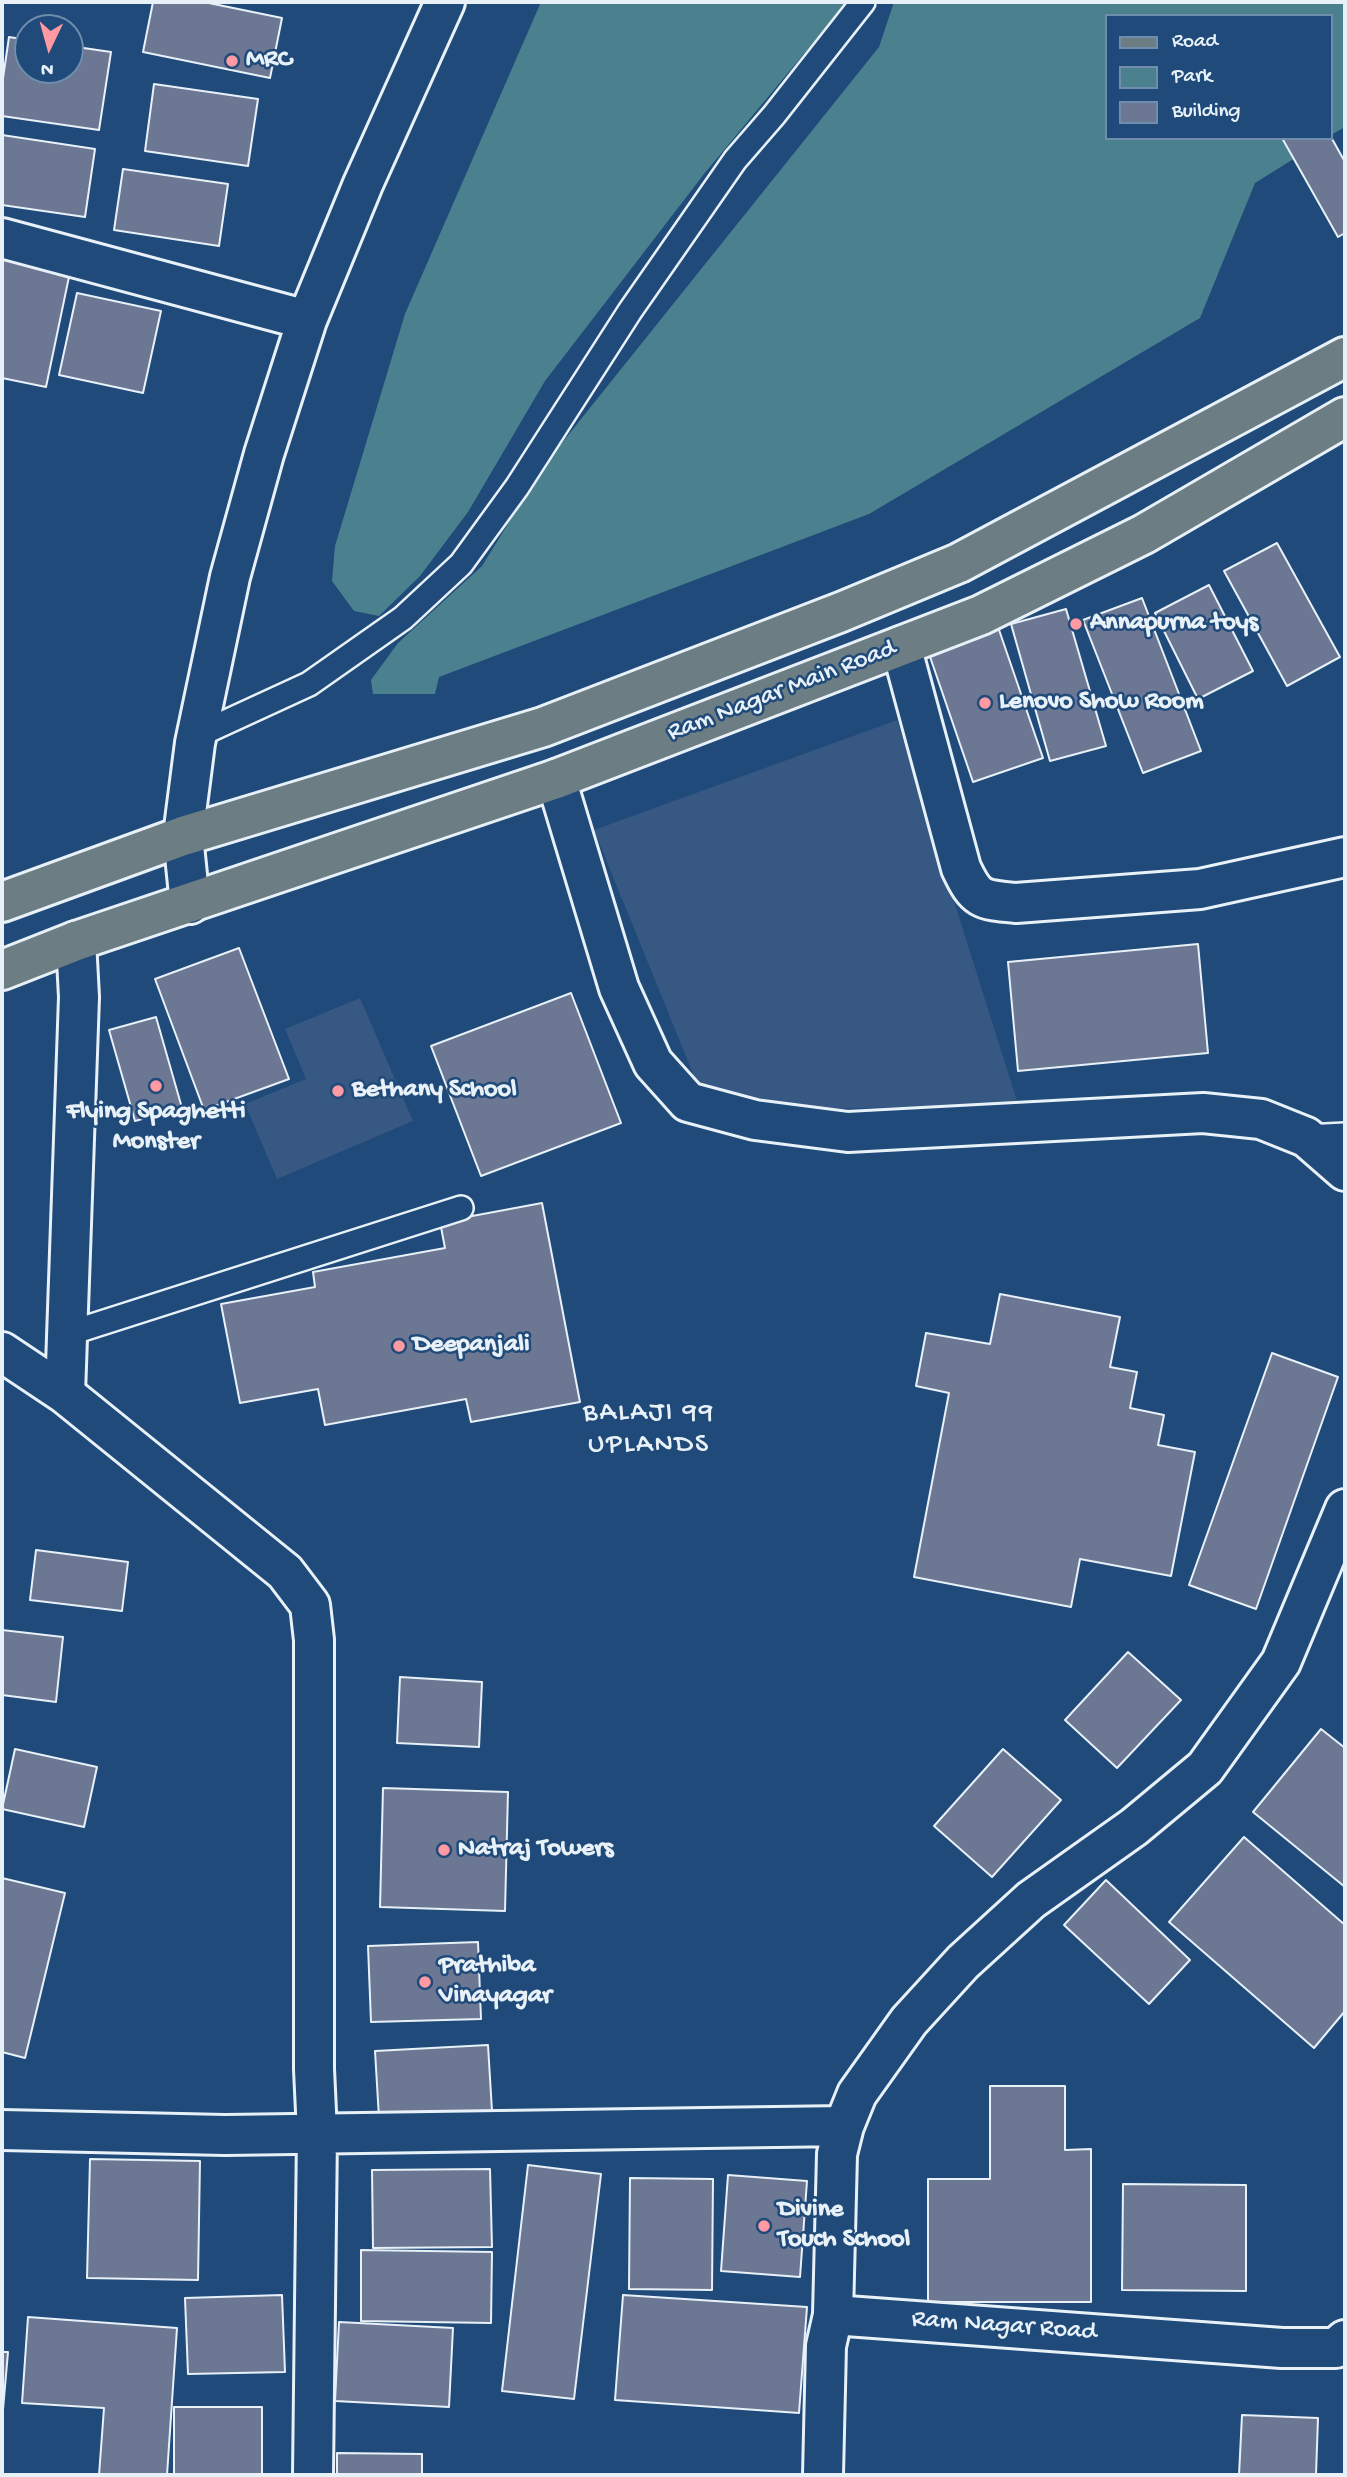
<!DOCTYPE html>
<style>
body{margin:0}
#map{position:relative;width:1347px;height:2477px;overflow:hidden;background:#1f4a7a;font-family:"Gochi Hand",sans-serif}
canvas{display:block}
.frame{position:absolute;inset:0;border:4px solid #e8f1f8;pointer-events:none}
.legend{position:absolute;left:1105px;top:14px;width:228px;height:126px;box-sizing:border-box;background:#1f4a7a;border:2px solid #6f8dac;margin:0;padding:9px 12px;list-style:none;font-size:21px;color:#e8f1f8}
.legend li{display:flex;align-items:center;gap:14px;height:35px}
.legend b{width:35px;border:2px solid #6f8dac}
.north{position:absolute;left:14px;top:14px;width:70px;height:70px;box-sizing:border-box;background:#1f4a7a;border:2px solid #6f8dac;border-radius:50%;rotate:185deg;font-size:19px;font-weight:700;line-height:28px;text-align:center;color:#e8f1f8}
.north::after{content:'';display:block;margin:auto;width:24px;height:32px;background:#ff9aa2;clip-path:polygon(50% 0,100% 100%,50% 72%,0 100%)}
</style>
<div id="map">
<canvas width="1347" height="2477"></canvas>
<div class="frame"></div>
<ul class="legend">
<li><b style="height:9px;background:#6c7e84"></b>Road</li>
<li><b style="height:19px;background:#4b818f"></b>Park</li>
<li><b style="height:19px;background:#6c7794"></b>Building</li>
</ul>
<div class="north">N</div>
</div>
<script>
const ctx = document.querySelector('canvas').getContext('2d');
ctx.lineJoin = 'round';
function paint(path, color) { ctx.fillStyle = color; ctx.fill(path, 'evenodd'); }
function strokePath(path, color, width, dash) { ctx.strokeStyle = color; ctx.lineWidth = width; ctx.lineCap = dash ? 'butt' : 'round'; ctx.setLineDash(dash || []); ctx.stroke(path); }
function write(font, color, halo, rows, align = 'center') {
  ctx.font = font + ' "Gochi Hand",sans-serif'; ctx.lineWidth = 5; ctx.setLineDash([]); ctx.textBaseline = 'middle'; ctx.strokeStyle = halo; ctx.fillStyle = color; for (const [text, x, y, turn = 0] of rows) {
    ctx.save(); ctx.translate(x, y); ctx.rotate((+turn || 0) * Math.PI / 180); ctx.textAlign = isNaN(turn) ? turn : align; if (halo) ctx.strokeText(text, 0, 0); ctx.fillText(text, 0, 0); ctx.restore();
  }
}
const built = new Path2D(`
 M897,720L1018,1104L790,1110L698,1086L594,830Z
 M360,998L413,1121L277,1179L245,1104L306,1079L285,1029Z`);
const green = new Path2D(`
 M541,2H847L704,174L545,381L468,512L420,576L379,616L354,611L332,581L335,546L405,314Z
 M894,2H1345V127L1331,135V16H1107V138H1327L1255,183L1200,318L869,514L439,677L435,694H373L371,680L398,643L482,566L545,464L879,47Z`);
const building = new Path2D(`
 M153,2H204L282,18L270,78L143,52Z
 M9,37L28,40V70H70V46L111,52L99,130L2,116V85Z
 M154,84L258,99L248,166L145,151Z
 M2,135L95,149L85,217L2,205Z
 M1331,137L1345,162V233L1338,237L1282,138Z
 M123,169L228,184L219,246L114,230Z
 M2,258L70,272L46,387L2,378Z
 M77,293L161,311L143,393L59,375Z
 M1277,543L1340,657L1287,686L1224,571Z
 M1209,585L1253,671L1198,699L1155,613Z
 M1142,598L1201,751L1143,773L1083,620Z
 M1066,609L1106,746L1050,761L1011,624Z
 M997,624L1043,758L973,782L927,648Z
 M1198,944L1208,1053L1018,1071L1008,962Z
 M239,948L289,1079L204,1110L155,979Z
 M571,993L621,1123L481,1176L431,1046Z
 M156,1017L182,1108L135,1121L109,1030Z
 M542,1203L580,1402L471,1422L466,1399L325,1425L318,1389L240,1403L221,1304L315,1287L313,1272L445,1248L440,1222Z
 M1000,1294L1120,1317L1110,1367L1137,1372L1130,1408L1164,1415L1158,1445L1195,1452L1171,1576L1080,1559L1071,1607L914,1577L949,1393L916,1386L926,1333L990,1344Z
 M1272,1353L1338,1377L1256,1609L1189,1585Z
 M36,1550L128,1562L122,1611L30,1600Z
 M2,1630L63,1637L56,1702L2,1695Z
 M1128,1652L1181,1700L1117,1768L1065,1720Z
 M400,1677L482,1682L479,1747L397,1743Z
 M1321,1729L1345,1748V1887L1253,1812Z
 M15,1749L97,1767L84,1827L2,1809Z
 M1003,1749L1061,1800L992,1877L934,1826Z
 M383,1788L508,1792L505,1911L380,1907Z
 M1244,1837L1345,1925V2011L1314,2048L1169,1922Z
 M2,1878L65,1893L25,2058L2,2052Z
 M1106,1880L1190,1960L1149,2004L1064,1925Z
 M478,1942L481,2019L371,2022L368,1946Z
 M488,2045L492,2111L379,2118L375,2051Z
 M990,2086H1065V2150L1091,2149V2302H928V2179H990Z
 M90,2159L200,2161L198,2280L87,2278Z
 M528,2165L601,2174L574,2399L502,2391Z
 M490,2169L492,2247L373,2248L372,2170Z
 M728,2175L807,2181L800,2277L721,2271Z
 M630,2178L713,2179L712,2290L629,2289Z
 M1123,2184L1246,2185V2291L1122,2290Z
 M361,2250L492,2252L491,2323L361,2321Z
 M282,2295L285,2372L188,2374L185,2298Z
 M623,2295L807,2307L799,2413L615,2400Z
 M28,2317L177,2328L167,2475H99L104,2408L22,2403Z
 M339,2322L453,2328L449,2407L335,2401Z
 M2,2352H8L2,2421Z
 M174,2407H262V2475H174Z
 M1242,2415L1318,2418L1316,2475H1239Z
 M337,2453L422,2454V2475H337Z`);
const lane = new Path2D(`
 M196,736L309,684L403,618L461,564L517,487L630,311L735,160L774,115L863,2
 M1306,1137L1345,1135
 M67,1334L461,1208`);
const street = new Path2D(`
 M2,238L307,320
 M901,646L961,868C976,900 981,900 1016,903L1200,889L1345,857
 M556,779L619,988L653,1063L688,1102L755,1120L848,1132L1203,1113L1261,1119L1306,1137L1345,1171
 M190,904L183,836L195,743L230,577L264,454L307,320L363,184L445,2
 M2,1352L65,1394L285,1572L310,1605L314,1640V2069L317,2133L313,2475
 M65,1394L79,997L76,941
 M2,2130L225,2135L844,2126
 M833,2315L837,2154L844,2126L857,2094L909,2021L963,1962L1031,1900L1134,1827L1205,1768L1281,1662L1345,1509`);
const secondary = new Path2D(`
 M823,2475L826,2346L833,2315L1282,2348H1336L1345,2340`);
const primary = new Path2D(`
 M2,902L183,836L543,727L841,612L959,563L1345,357
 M2,970L76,941L556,779L981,615L1144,534L1345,417`);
const markers = [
 [232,61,7,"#ff9aa2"],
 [1076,624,7,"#ff9aa2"],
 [985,703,7,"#ff9aa2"],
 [156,1086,7,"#ff9aa2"],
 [338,1091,7,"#ff9aa2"],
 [399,1346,7,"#ff9aa2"],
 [444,1850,7,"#ff9aa2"],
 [425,1982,7,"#ff9aa2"],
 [764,2226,7,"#ff9aa2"]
];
const poiNames = [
 ["MRC",246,61],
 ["Annapurna toys",1090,624],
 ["Lenovo Show Room",999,703],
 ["Bethany School",352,1091],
 ["Flying Spaghetti",156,1113,"center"],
 ["Monster",156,1143,"center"],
 ["Deepanjali",413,1346],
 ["Natraj Towers",458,1850],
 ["Prathiba",439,1967],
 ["Vinayagar",439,1997],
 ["Divine",778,2211],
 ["Touch School",778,2241]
];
const streetNames = [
 ["Ram Nagar Main Road",782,692,-21],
 ["Ram Nagar Road",1004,2327,4]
];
const neighbourhoodNames = [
 ["BALAJI 99",649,1415],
 ["UPLANDS",649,1447]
];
paint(built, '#365882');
paint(green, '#4b818f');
paint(building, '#6c7794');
strokePath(building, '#e8f1f8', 2);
strokePath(lane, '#e8f1f8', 28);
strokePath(street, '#e8f1f8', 44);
strokePath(secondary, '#e8f1f8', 44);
strokePath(primary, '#e8f1f8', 44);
strokePath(lane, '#1f4a7a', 23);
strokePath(street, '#1f4a7a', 38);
strokePath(secondary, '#1f4a7a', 38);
strokePath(primary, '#6c7e84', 38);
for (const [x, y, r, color] of markers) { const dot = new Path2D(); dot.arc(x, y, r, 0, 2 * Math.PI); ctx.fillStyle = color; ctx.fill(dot); strokePath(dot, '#1f4a7a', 2.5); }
write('bold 26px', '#e8f1f8', '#1f4a7a', poiNames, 'left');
write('26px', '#e8f1f8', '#1f4a7a', streetNames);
ctx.letterSpacing = '2px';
write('28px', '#e8f1f8', '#1f4a7a', neighbourhoodNames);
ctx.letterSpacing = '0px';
</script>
